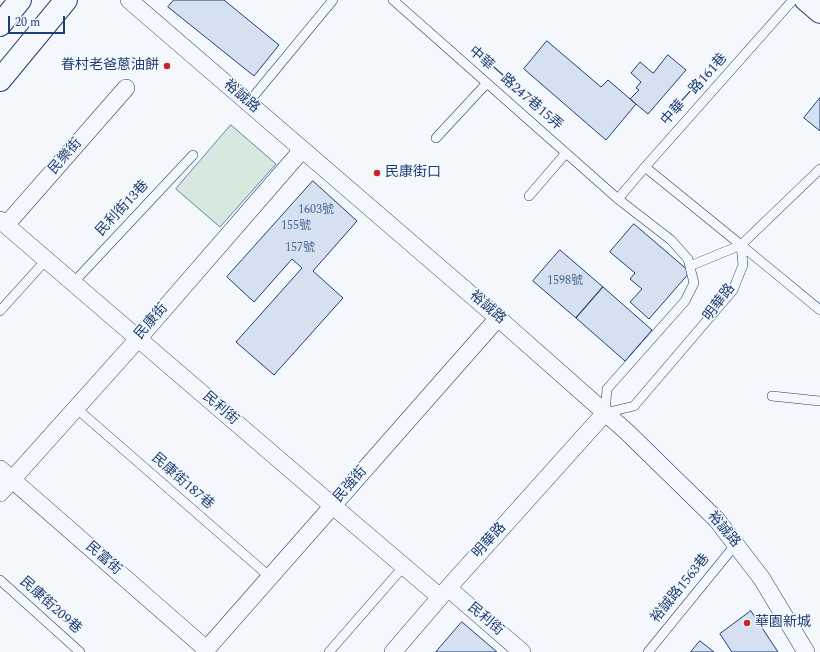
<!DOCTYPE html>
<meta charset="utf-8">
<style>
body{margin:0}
#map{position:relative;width:820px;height:652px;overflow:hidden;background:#f4f7fb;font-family:Spectral,serif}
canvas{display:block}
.scale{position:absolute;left:8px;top:16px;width:57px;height:18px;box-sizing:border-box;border:2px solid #1d3f73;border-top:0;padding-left:5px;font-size:12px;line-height:14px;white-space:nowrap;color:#1d3f73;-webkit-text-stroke:3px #f4f7fb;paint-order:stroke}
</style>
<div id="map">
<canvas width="820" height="652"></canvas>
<div class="scale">20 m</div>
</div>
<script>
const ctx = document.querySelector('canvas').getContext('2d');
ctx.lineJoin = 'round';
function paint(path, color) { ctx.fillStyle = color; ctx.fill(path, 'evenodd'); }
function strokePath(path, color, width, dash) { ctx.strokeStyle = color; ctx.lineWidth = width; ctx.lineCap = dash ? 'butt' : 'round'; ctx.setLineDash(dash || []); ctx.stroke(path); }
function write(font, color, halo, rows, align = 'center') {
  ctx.font = font + ' Spectral,"Noto Sans TC",serif'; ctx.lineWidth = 3; ctx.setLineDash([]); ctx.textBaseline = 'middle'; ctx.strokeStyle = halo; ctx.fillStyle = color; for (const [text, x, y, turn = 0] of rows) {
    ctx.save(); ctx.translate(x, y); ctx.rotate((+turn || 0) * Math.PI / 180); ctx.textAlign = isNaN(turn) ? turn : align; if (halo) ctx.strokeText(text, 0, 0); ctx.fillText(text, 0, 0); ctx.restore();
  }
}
const green = new Path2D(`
 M231,125L276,164L220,227L176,189Z`);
const building = new Path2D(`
 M174,0H224L279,45L254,76L168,7Z
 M547,41L601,87L608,80L636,104L606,140L524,69Z
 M668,55L686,70L648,114L630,99L639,90L636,88L641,82L631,73L640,62L653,73Z
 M820,98V131L804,118Z
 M313,181L357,221L313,271L343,298L274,375L236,342L302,268L292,259L254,302L227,277Z
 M634,224L690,272L649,319L630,302L642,289L630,279L635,273L610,252Z
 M560,250L603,287L576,318L533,281Z
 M603,287L652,330L625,361L576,318Z
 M751,611L778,652H732L720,634Z
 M462,622L497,652H436Z
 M700,641L714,652H691Z`);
const lane = new Path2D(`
 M393,0L618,199L671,240L688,259L694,283L685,301L607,389L605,413L634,406L733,290L743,265L741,245L645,167
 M248,103L333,0
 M436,138L487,83
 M529,196L566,153
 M618,199L645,167L793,0
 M741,245L820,310
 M690,266L741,245L820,169
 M73,283L193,155
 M0,311L46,260
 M772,396L820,401
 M76,408L270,577
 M0,580L80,652
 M329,652L404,566
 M648,652L736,544`);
const street = new Path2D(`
 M129,0L498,318L627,432L717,520L762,579L806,652
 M0,220L333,506L440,597
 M6,225L126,88
 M0,469L206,649
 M0,493L138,339L302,150
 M448,588L522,652
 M204,652L498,318
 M393,652L448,588L605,413`);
const secondary = new Path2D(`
 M0,25L20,0
 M0,80L66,0`);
const primary = new Path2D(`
 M806,0L820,12`);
const markers = [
 [167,66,4,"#c62828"],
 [377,173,4,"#c62828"],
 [747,623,4,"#c62828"]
];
const numberNames = [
 ["1603號",316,211],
 ["155號",296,227],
 ["157號",300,249],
 ["1598號",565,282]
];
const poiNames = [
 ["眷村老爸蔥油餅",159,66,"right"],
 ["民康街口",385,173],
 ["華園新城",755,623]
];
const streetNames = [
 ["中華一路247巷15弄",515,89,41],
 ["中華一路161巷",695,90,-48],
 ["裕誠路",241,97,41],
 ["民樂街",66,157,-49],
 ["民利街13巷",123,209,-47],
 ["明華路",720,303,-53],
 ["裕誠路",487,308,41],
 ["民康街",152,322,-49],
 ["民利街",220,409,41],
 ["民康街187巷",182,482,41],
 ["民強街",351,485,-49],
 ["裕誠路",723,530,50],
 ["明華路",490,541,-48],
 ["民富街",103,559,41],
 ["裕誠路1563巷",681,589,-51],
 ["民康街209巷",50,606,42],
 ["民利街",485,620,40]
];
paint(green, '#d7e8df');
strokePath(green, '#687fa3', 1);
paint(building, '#d5e0f0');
strokePath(building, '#1d3f73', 1);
strokePath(lane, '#1d3f73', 10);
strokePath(street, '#1d3f73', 18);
strokePath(secondary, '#1d3f73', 24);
strokePath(primary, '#1d3f73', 24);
strokePath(lane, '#f4f7fb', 9);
strokePath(street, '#f4f7fb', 17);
strokePath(secondary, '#f4f7fb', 22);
strokePath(primary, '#f4f7fb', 22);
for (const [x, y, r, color] of markers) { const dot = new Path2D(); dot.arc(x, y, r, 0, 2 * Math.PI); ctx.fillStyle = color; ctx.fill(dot); strokePath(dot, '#f4f7fb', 1.5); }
write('12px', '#4b6792', null, numberNames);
write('14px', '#1d3f73', '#f4f7fb', poiNames, 'left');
write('14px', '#1d3f73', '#f4f7fb', streetNames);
</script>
